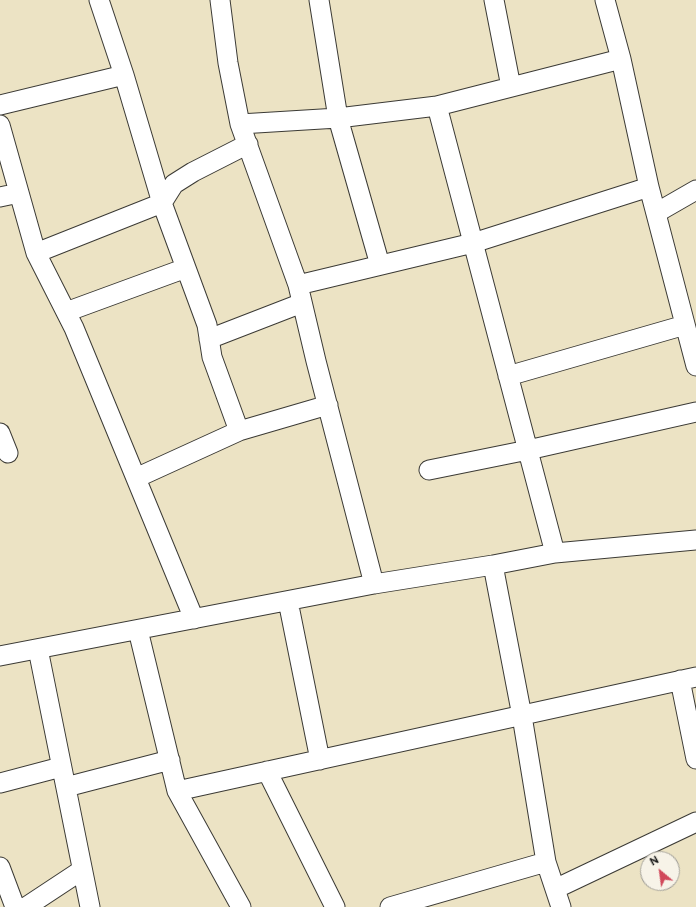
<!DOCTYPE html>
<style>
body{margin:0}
#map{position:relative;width:696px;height:907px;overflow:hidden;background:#ece3c4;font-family:"Balsamiq Sans",sans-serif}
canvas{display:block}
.north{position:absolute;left:640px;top:851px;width:40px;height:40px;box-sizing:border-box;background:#f7f3e8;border:1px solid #9f9d96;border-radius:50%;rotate:331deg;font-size:11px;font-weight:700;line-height:16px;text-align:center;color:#1c1c1c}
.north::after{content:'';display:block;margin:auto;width:14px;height:18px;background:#d1495b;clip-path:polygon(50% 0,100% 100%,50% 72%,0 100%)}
</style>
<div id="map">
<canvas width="696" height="907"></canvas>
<div class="north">N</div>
</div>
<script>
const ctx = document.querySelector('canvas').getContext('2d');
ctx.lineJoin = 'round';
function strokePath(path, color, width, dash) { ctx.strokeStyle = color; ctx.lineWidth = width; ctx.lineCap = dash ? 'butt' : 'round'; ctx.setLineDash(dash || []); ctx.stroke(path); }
const minor = new Path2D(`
 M99,0L124,75L162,203L207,325L212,357L239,431
 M220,0L228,63L240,124L298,285L316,361L374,584
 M319,0L338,118L380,265
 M494,0L511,87
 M605,0L621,59L649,187L696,366
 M0,105L124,75
 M437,106L555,553
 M240,124L338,118L437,106L621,59
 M0,125L36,253L74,328L194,619
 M0,197L19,193
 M656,213L696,190
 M36,253L162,203L174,184L193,172L248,144
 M298,285L473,243L649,187
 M66,312L186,268
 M209,339L302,303
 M508,376L685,325
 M0,433L8,453
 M429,470L528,450L696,412
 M136,478L239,431L328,405
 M493,565L522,716L546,862L561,907
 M288,601L320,760
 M138,630L177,791L241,907
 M38,649L90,907
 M0,656L374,584L493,565L555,553L696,540
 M680,680L696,759
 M267,771L335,907
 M0,783L61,767
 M66,787L170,760
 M177,791L696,677
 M0,867L15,907
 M555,889L696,822
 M26,907L82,870
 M390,907L546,862`);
strokePath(minor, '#3b3a35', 21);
strokePath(minor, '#fff', 19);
</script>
